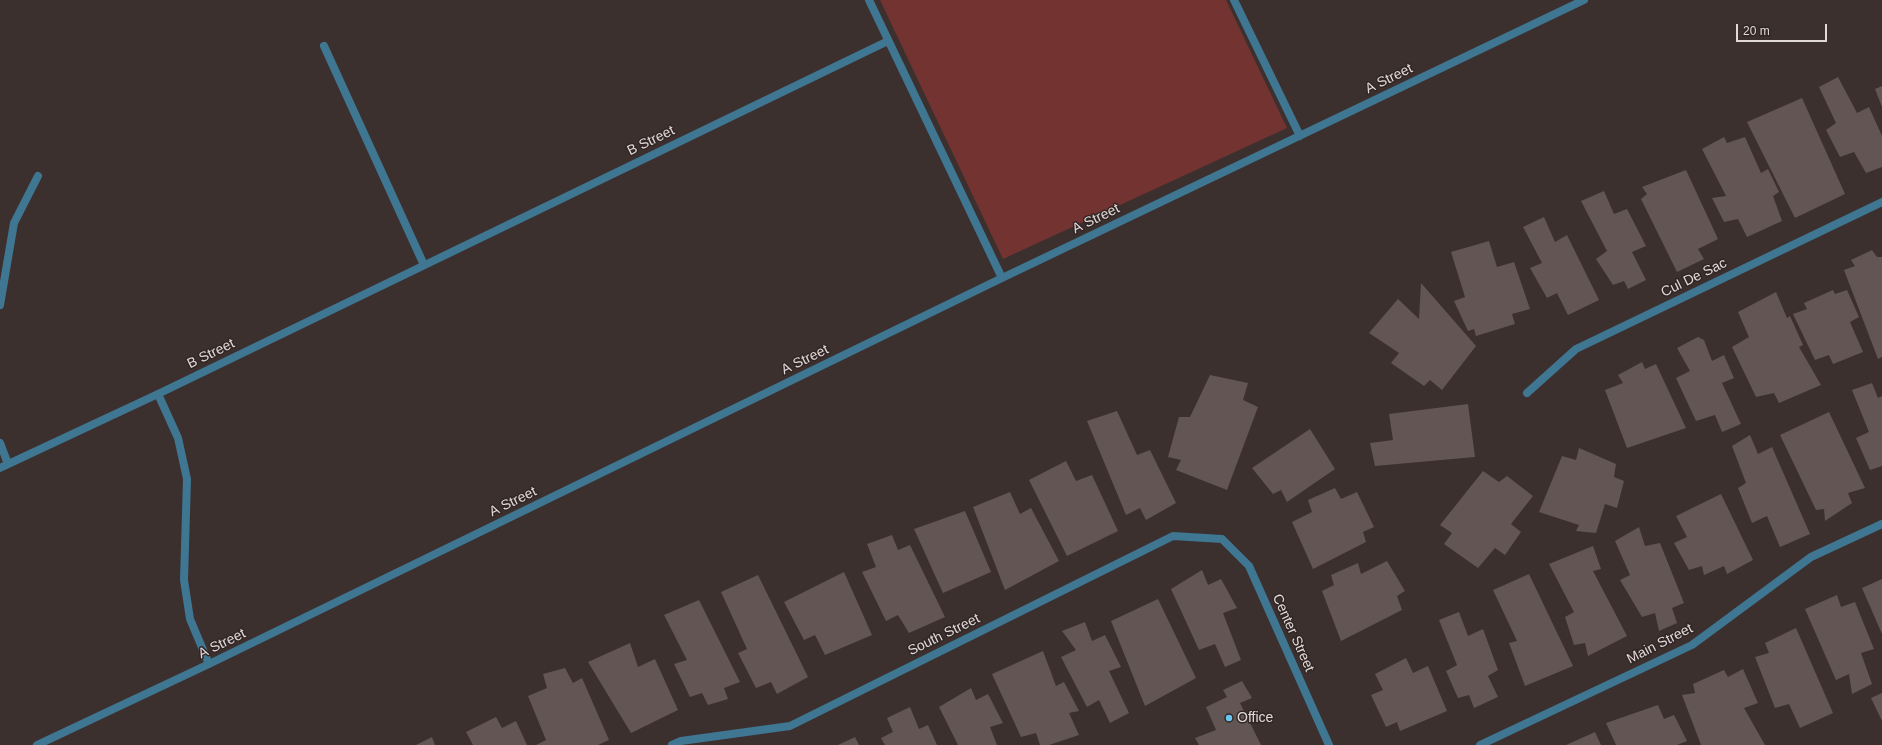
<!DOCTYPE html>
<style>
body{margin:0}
#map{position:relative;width:1882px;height:745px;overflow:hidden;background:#3c302f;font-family:Arial,sans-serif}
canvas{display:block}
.scale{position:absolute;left:1736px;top:24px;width:91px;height:18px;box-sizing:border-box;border:2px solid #e0d9d8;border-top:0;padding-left:5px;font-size:12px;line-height:14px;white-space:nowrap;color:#e0d9d8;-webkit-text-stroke:3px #312625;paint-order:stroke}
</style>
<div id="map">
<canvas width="1882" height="745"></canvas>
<div class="scale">20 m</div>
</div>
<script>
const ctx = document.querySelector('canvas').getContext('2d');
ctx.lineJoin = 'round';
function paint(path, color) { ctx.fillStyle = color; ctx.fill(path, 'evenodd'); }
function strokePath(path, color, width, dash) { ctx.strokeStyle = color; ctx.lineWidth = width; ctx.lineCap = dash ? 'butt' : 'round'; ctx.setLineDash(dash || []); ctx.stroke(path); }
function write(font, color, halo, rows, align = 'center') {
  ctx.font = font + ' Arial,sans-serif'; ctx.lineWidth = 3; ctx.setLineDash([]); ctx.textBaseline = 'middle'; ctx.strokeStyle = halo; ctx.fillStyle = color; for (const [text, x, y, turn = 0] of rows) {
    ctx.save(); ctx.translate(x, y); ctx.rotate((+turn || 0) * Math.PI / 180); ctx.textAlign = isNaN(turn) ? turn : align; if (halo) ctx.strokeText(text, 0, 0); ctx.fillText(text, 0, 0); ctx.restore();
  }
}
const green = new Path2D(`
 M880,0H1226L1287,128L1003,259Z`);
const building = new Path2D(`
 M1838,77L1857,113L1869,107L1882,136V167L1866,173L1854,152L1840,157L1826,130L1836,123L1819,87Z
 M1882,86V107L1875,89Z
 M1802,98L1845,194L1795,218L1747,122Z
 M1724,137L1727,143L1745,137L1761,173L1768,169L1779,192L1773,196L1782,221L1747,237L1738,219L1724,222L1712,198L1726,196L1702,149Z
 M1686,170L1718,239L1698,249L1704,259L1677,272L1641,199L1647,194L1642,187Z
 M1604,191L1614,214L1627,209L1646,246L1632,252L1646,280L1628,289L1624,281L1613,285L1596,259L1607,251L1581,201Z
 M1544,217L1555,242L1567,235L1599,300L1568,315L1557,293L1547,298L1530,268L1542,263L1523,227Z
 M1489,241L1497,267L1514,262L1530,309L1512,314L1515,324L1476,336L1474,329L1468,331L1454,301L1465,297L1451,252Z
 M1872,250L1877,257H1882V357L1878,359L1844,270L1855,266L1851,260Z
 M1421,283L1476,346L1442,390L1430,380L1424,386L1391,363L1399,353L1369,333L1398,299L1419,319Z
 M1833,290L1835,294L1847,290L1859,317L1850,322L1863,352L1833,364L1829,355L1815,360L1793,314L1807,309L1804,303Z
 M1776,292L1787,318L1790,316L1803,345L1799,347L1821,385L1779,403L1774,393L1756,397L1732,347L1749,337L1738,312Z
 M1698,337L1704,340L1712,361L1724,355L1734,378L1722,383L1741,424L1722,432L1715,415L1696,421L1676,378L1690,371L1677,348Z
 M1642,362L1645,369L1656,364L1686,428L1627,448L1605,390L1623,383L1618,375Z
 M1210,375L1248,383L1243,400L1258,407L1227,490L1176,470L1181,460L1168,457L1179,417H1190Z
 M1872,383L1878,398L1882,396V466L1870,470L1856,438L1869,432L1852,390Z
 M1468,404L1475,457L1375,466L1370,443L1393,440L1389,414Z
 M1117,411L1137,455L1150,450L1176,503L1146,520L1140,508L1126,515L1087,421Z
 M1829,412L1865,488L1848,493L1852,503L1825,521L1824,509L1816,510L1780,435Z
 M1310,429L1335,469L1287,502L1281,490L1273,494L1252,468Z
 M1750,435L1758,454L1772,447L1810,534L1780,547L1767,516L1752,523L1738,488L1746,483L1732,446Z
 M1579,448L1616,464L1614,477L1624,481L1617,508L1605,504L1596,533L1576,531L1579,525L1539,512L1562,456L1576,460Z
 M1066,461L1076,481L1092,475L1118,531L1067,556L1029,480Z
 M1483,471L1499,482L1507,476L1533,496L1511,524L1521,532L1505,555L1495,548L1478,568L1444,544L1452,533L1440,525Z
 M1335,488L1341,499L1357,492L1374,527L1363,532L1366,542L1313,569L1292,522L1312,512L1308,500Z
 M1010,492L1020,514L1031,508L1059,561L1005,590L973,507Z
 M1721,494L1753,560L1727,574L1724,566L1704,575L1702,566L1689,570L1674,543L1687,537L1676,516Z
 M965,511L991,572L943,593L914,529Z
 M1639,527L1645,546L1660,543L1684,603L1672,608L1677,623L1659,631L1655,613L1642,617L1620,580L1630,575L1615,541Z
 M892,535L898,550L910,545L945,617L909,633L898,615L886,621L862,572L876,567L867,544Z
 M1593,546L1601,569L1593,571L1627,636L1588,656L1585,643L1574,645L1565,617L1574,612L1549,564Z
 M1387,561L1405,591L1397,596L1402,610L1341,641L1322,591L1334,585L1331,575L1358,563L1361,574Z
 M1202,570L1208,585L1221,579L1237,608L1223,613L1241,660L1225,667L1215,644L1199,650L1171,589Z
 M844,572L872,635L825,655L815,635L804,640L784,602Z
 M1529,574L1573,666L1525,686L1509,643L1517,641L1493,590Z
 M758,575L808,677L777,694L771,682L756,688L738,653L747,649L721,592Z
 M1882,579V634L1862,588Z
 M1837,595L1841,607L1855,602L1874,649L1861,653L1872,684L1852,694L1849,674L1836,680L1805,609Z
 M1158,599L1196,678L1145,706L1111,621Z
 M699,600L740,682L724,688L728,699L708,705L702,693L690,697L674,664L687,660L664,615Z
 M1459,612L1468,636L1483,629L1498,670L1488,676L1498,697L1474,708L1469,695L1458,698L1446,671L1457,665L1439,620Z
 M1085,622L1092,641L1105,635L1121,667L1109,671L1129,713L1110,723L1099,700L1087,707L1061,657L1076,650L1062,631Z
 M1796,628L1833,713L1800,728L1789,704L1775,708L1755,657L1769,653L1765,643Z
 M630,643L638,667L655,659L678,710L631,733L588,662Z
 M1043,651L1056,686L1064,682L1079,711L1069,713L1079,735L1049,745H1040L1036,733L1021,737L992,674Z
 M1406,658L1413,673L1428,666L1447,711L1400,731L1397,722L1386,727L1371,695L1383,690L1375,674Z
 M565,668L573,683L582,678L609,740L598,745H536L546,740L528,696L547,688L543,674Z
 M1743,669L1758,703L1744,708L1765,745H1701L1682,695L1695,693L1693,684L1724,670L1728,677Z
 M1242,681L1252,698L1240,703L1261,745H1199L1195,738L1216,730L1206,707L1227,697L1223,690Z
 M971,688L976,700L988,694L1003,723L990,727L997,745H958L939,707Z
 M1882,693V721L1871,698Z
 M1658,705L1664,719L1674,715L1687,741L1677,745H1616L1606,723Z
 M910,707L919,729L928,725L937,745H885L881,738L893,732L887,718Z
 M496,717L502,728L516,721L527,745H473L466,732Z
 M1595,732L1601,745H1566Z
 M432,737L435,745H416Z
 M855,737L859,745H838Z`);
const minor = new Path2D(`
 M869,0L1002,278
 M1234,0L1300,136
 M324,46L424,265
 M0,305L14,223L38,176
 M1527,393L1576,349L1882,202
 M158,394L178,438L187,479L184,580L190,619L209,664
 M0,443L8,464
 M0,468L158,394L888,41
 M37,745L209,664L1002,278L1584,0
 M672,745L681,741L790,726L1173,536L1222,539L1249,566L1329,745
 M1480,745L1692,645L1811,557L1882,524`);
const markers = [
 [1229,718,4,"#69c4f1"]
];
const streetNames = [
 ["A Street",1389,79,-26],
 ["B Street",651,141,-26],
 ["A Street",1096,219,-26],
 ["Cul De Sac",1694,278,-26],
 ["B Street",211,354,-26],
 ["A Street",805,360,-26],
 ["A Street",513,502,-26],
 ["Center Street",1293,633,66],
 ["South Street",944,635,-26],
 ["A Street",222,644,-26],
 ["Main Street",1660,644,-27]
];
const poiNames = [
 ["Office",1237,718]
];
paint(green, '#723331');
paint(building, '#625554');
strokePath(minor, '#3f7692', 8);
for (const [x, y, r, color] of markers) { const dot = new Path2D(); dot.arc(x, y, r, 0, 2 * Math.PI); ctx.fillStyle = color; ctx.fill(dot); strokePath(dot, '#312625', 1.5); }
write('14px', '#e0d9d8', '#312625', streetNames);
write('14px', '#e0d9d8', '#312625', poiNames, 'left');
</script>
